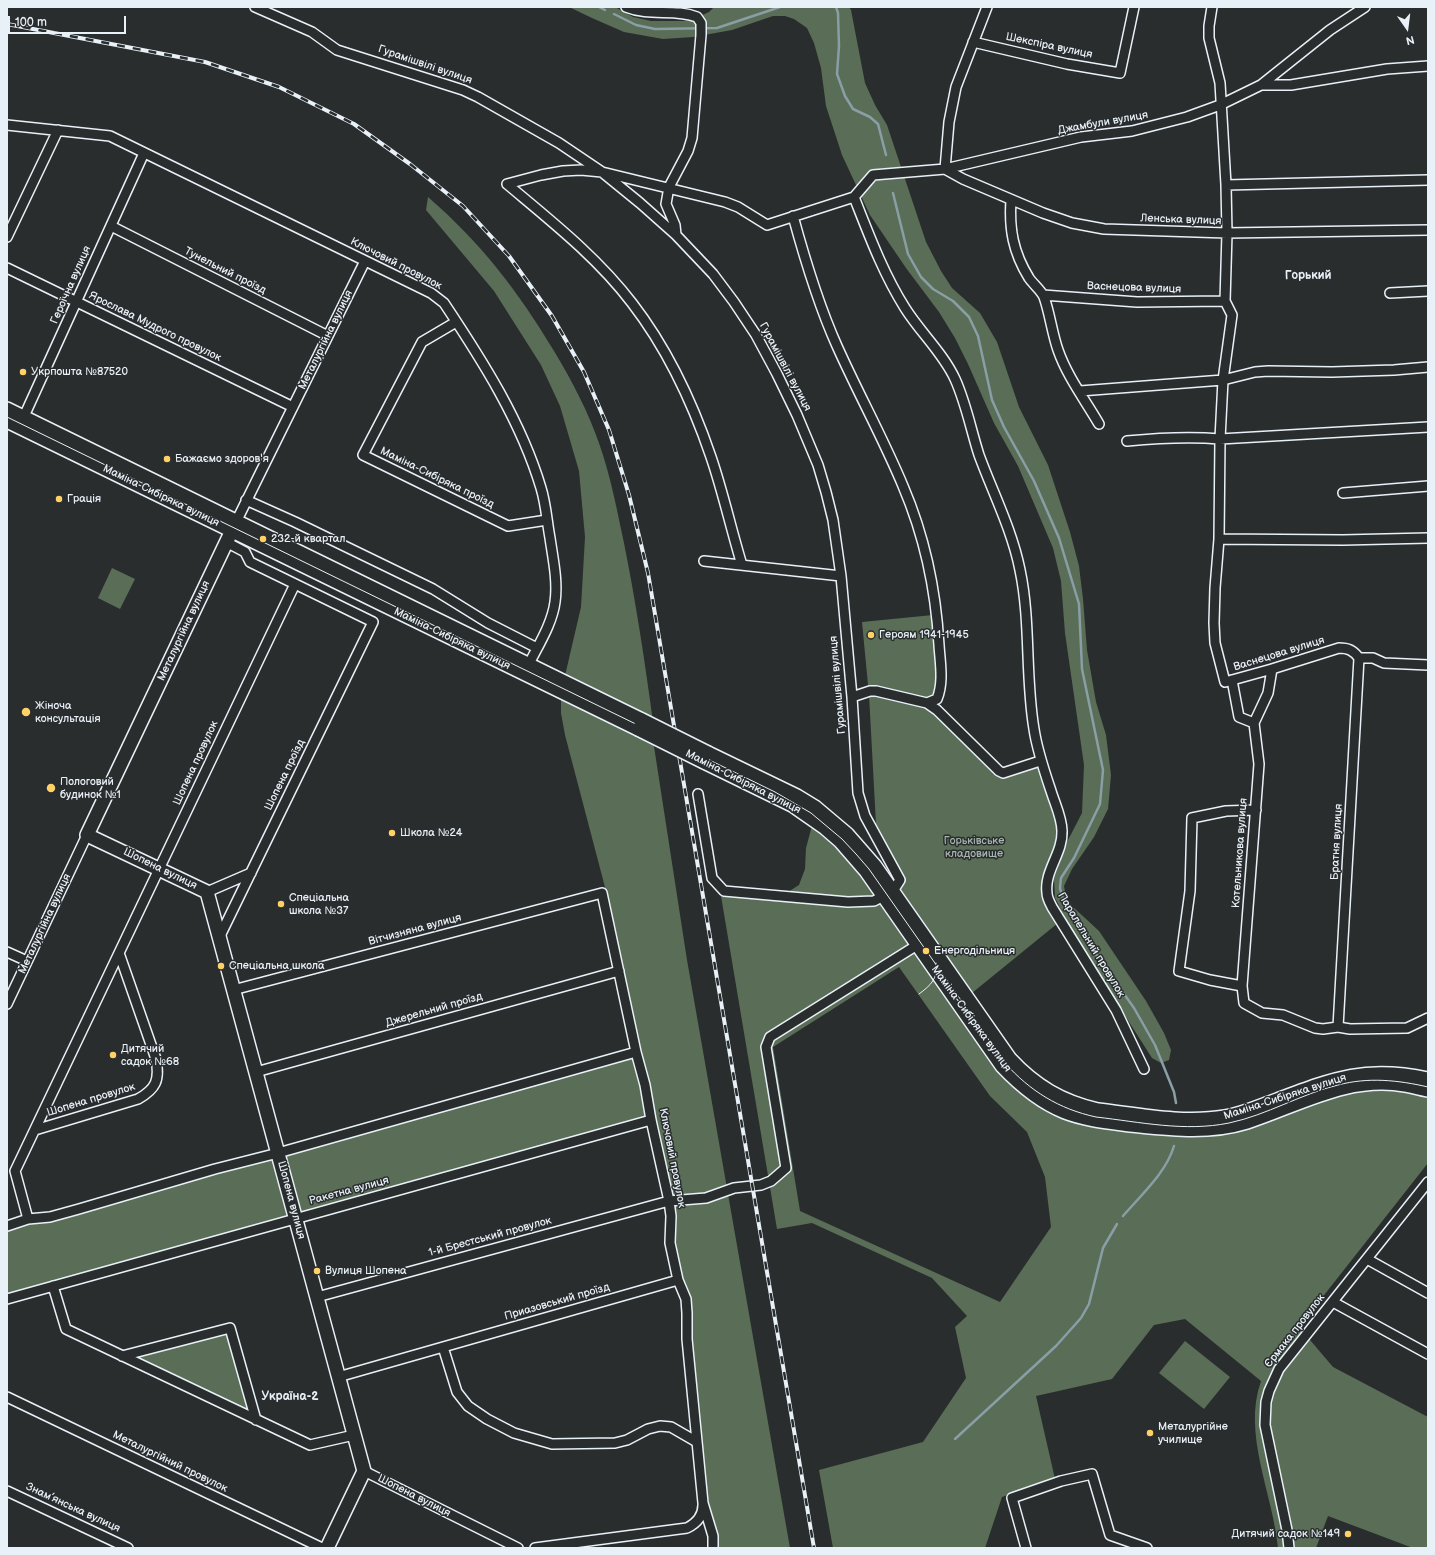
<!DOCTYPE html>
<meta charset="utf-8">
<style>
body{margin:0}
#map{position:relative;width:1435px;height:1555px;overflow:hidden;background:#2a2d2e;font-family:"Balsamiq Sans",sans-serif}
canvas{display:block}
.frame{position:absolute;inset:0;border:8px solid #e8f1f8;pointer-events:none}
.north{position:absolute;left:1387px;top:8px;width:40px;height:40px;-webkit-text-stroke:3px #2a2d2e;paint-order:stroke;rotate:166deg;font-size:11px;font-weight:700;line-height:16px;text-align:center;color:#e8f1f8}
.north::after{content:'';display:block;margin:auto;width:14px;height:18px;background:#e8f1f8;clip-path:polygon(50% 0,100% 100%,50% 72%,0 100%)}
.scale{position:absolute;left:8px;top:16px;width:118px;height:18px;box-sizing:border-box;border:2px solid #e8f1f8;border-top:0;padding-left:5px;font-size:12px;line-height:14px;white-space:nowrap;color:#e8f1f8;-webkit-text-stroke:3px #2a2d2e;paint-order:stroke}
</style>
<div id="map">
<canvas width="1435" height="1555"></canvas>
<div class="frame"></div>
<div class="north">N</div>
<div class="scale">100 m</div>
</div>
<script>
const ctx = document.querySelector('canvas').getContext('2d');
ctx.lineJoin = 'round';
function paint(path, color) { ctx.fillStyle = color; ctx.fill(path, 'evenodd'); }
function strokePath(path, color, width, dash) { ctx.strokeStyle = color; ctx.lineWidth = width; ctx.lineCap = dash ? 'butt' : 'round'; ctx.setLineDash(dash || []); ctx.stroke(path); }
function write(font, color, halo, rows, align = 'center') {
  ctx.font = font + ' "Balsamiq Sans",sans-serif'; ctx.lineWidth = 3; ctx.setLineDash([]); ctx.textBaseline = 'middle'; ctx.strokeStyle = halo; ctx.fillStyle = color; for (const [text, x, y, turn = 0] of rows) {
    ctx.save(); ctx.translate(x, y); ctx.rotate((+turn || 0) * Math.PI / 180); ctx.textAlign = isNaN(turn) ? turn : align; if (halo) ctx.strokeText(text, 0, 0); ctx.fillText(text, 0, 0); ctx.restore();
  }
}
const green = new Path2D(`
 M569,7H615L633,17L651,21H690L709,12L714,7H849L851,10L865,83L875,105L887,125L926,242L941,271L952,288L980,313L997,342L1019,407L1048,465L1070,532L1079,566L1083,599L1087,650L1096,702L1106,735L1111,775L1108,809L1094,837L1072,869L1064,886L1066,897L1072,906L1099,931L1146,1001L1164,1033L1171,1050L1169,1060L1161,1063L1152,1058L1080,945L1055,898L1054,878L1067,842L1082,813L1084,765L1065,633L1061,581L1053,548L1018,466L994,423L968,364L955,338L939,312L906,268L870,215L842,155L826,106L821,68L814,43L807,28L794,19L785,16H773L732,30L693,37L663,39L624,32L592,18Z
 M428,197C481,243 518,291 554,351C572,381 589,413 600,446C611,478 617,510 624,543C636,603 645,662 653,722L564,680L581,607L585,537L579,471L560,406L541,365L494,291L426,210Z
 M112,568L135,579L120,609L98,598Z
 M933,615L938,669L935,712L997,773L1038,765L1058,820L1059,840L1044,881L1058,923L972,993L897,886L900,871L876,824L869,695L862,622Z
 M561,695L653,740L687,960L790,1548H716L706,1503L681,1279L653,1116L7,1295V1228L640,1054L606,891L565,735L561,713Z
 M813,822L838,843L1010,1079L1170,1132L1359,1087L1428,1094V1163L1299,1327L1333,1367L1428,1417V1548H1413L1328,1516L1316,1548H1278C1273,1494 1242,1434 1261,1381L1185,1319L1154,1325L1112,1379L1036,1396L1055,1479L1002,1497L985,1548H833L819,1470L923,1442L966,1378L955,1327L967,1316L932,1278L812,1223L777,1229L720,890L738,887L788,892L799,885L805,869L806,848ZM899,967L990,1096L1027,1132L1045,1177L1051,1227L1000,1302L800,1211L773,1047Z
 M227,1333L249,1412L134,1357Z
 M1185,1341L1230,1377L1204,1409L1159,1373Z`);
const stream = new Path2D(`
 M599,7L605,10
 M836,7L838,13L839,46L837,74L845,96L853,109L870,117L878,124L886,155
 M614,14L636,25L655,29L717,28L780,7
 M893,193L908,254L921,277L933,289L953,301L969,317L978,336L992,400L1004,427L1034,481L1059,538L1079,604L1082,669L1103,770L1100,804L1074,858L1061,878L1060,888L1064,903L1083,926L1095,953L1134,1008L1155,1045L1174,1092L1176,1103
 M1123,1216C1141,1195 1166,1173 1174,1146
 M955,1439L1056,1346L1081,1318L1089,1304L1103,1248L1117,1224`);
const street = new Path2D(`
 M255,7L312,32L337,50L463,90L478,97L559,143L602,172L640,203L676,235L713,274L734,302L756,335L777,374L797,415L818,465L826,492L833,520L841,576L852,697L858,793L865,816L900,880L893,891L874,901L848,902L724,891L712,878L698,794
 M626,7C650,17 674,8 697,17L701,23V35L692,138L688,151L669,187L666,204L675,225L676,235
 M1212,7L1209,26V38L1220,83L1226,185L1227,233L1225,301L1232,315L1223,380L1220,439L1219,539L1215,588L1214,623L1215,643L1225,682L1272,669L1339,648C1348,648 1353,650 1359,658
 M973,42L1067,64L1120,73L1134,7
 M1261,85H1291L1387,69L1428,66
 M7,125L110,136L431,293L444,303C482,360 521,421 541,488C546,504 547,522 550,538C553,559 558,581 555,602C552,625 537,647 527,668
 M945,169L963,179L1043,213L1072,223L1104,229L1227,233L1428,230
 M945,169L949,122L956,87L987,7
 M507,184C551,221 597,257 632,303C666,347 693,404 711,457C723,492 731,529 742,565
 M507,184L541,175L563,171L581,170L602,172L725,202L738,207L767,225L854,197
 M1226,185L1428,180
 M854,197C869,235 883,273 905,308C920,332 943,353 955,379C966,403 971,430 979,455C993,493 1012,530 1020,570C1031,622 1025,676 1034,729C1037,750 1044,770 1051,791C1055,804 1062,818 1062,831C1063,853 1044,871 1047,893C1047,898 1050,903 1052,907L1116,1010L1144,1069
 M854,197L873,175L945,169L1081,137L1132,131L1187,117L1220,105L1261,85L1330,30L1365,7
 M1011,200C1009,229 1013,252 1029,278C1033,284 1041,290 1044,297C1050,314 1052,333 1058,350C1067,376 1085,400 1099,424
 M793,216C805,260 818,304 837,346C858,393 883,438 903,486C924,535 936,592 939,645C940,662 944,682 937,699L927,703
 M111,226L328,336
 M7,237L58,130
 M7,268L293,407
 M1390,293L1428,291
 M1043,295L1137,302L1225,301
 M456,322L422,342L363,455L508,526L547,520
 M1080,391L1223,380L1255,372L1268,371L1332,372L1394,370L1428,367
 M21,423L144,153
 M1127,441C1158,438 1188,436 1220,439L1428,427
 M1343,493L1428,486
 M246,500L295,522L433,589L488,623L537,648
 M236,522L365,261
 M1219,539L1343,540L1428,538
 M704,561L841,576
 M1359,658H1373L1384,663L1428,665
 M1272,669L1268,693L1254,723L1259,764L1242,986L1244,1003L1262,1013L1283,1015L1315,1028L1323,1029L1338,1027L1350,1029L1407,1028L1428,1018
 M1232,680L1239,717L1254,723
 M852,697L870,691H876L927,703L937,710L999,771L1003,773L1040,761
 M207,892L251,873
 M219,938L373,622L250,562L245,552L226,542
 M7,952L27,961
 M1242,986L1210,980L1179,971L1190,891L1192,818L1226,811L1256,810
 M233,990L602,893L636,1052L645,1085L651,1120L669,1201L671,1216L670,1243L678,1280L686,1299L687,1313V1339L703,1503L713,1536V1548
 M7,1004L87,835
 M1338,1027L1359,658
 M256,1072L619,971
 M35,1130L138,1099C156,1089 160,1080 156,1059L119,953
 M28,1219L15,1171L295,584
 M7,1226L28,1219L50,1217L79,1209L215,1169L278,1153L636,1052
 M1367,1259L1428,1293
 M53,1286L66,1329L310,1445L354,1435
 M317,1297L669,1201L706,1198L734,1188L761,1185L771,1181L786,1168L766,1047L770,1037L922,942
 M7,1299L651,1120
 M1333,1302L1428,1354
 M443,1347L457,1392L468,1406L487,1419L514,1433L552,1444L615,1443L627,1440L648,1429L660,1426L671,1427L697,1442
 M122,1356L230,1328L256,1420
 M338,1377L678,1280
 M7,1397L322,1548
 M364,1471L518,1548
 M7,1491L128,1548
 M535,1548L687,1528C697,1523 703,1516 703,1505
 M1026,1548L1012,1498L1061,1481L1092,1474L1110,1535L1147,1548
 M1289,1548L1287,1530L1265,1425L1266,1402L1269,1391L1279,1369L1428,1182`);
const secondary = new Path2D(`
 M7,409L642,720
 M7,421L638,729
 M236,522L87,835L207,892L364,1471L327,1548
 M708,753L797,796L815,807L847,834L875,866L1010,1059C1035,1086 1062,1102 1098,1110C1140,1115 1183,1124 1225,1117C1243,1114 1260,1106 1277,1100C1335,1078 1366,1066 1428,1079
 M704,762L792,805L825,828L840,841L866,871L1002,1066C1020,1085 1040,1102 1065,1112C1086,1120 1108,1122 1130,1125C1170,1129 1208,1134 1247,1122C1299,1105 1348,1075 1405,1085C1412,1086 1420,1089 1428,1090`);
const tram = new Path2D(`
 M7,417L775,792L811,813L842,839L856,854L869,869L1005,1063C1030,1091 1059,1109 1096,1117C1140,1122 1185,1132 1229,1123C1267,1115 1301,1094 1338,1085C1368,1077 1398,1080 1428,1087
 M919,994C931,985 938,979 936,963`);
const rail = new Path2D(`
 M7,24L205,62L279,87L354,124L410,164L463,206L509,256L552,316L584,372L609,430L629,495L648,573L814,1548`);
const secondaryBridge = new Path2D(`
 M642,720L708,753
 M638,729L704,762`);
const markers = [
 [23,372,4,"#ffd166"],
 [167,459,4,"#ffd166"],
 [59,499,4,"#ffd166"],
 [263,539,4,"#ffd166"],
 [871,635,4,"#ffd166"],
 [26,712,5,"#ffd166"],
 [51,788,5,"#ffd166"],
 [392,833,4,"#ffd166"],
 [281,904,4,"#ffd166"],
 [926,951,4,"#ffd166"],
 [221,966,4,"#ffd166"],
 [113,1055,4,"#ffd166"],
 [317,1271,4,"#ffd166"],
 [1150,1433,4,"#ffd166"],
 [1348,1534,4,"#ffd166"]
];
const streetNames = [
 ["Шекспіра вулиця",1049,46,12],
 ["Гурамішвілі вулиця",425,65,19],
 ["Джамбули вулиця",1103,123,-10],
 ["Ленська вулиця",1181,220,2],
 ["Ключовий провулок",396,264,27],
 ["Тунельний проїзд",225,271,27],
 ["Героїчна вулиця",71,285,-66],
 ["Васнецова вулиця",1134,288,2],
 ["Ярослава Мудрого провулок",155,327,26],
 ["Металургійна вулиця",326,340,-64],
 ["Гурамішвілі вулиця",785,367,62],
 ["Маміна-Сибіряка проїзд",437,478,26],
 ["Маміна-Сибіряка вулиця",161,496,26],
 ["Металургійна вулиця",184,631,-65],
 ["Маміна-Сибіряка вулиця",452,639,26],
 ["Васнецова вулиця",1279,654,-17],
 ["Гурамішвілі вулиця",838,685,-95],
 ["Шопена провулок",196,763,-65],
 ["Шопена проїзд",285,775,-64],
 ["Маміна-Сибіряка вулиця",743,782,27],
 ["Братня вулиця",1337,842,-87],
 ["Котельникова вулиця",1240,853,-86],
 ["Шопена вулиця",160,869,26],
 ["Металургійна вулиця",45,924,-65],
 ["Вітчизняна вулиця",415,930,-15],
 ["Паралельний провулок",1091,945,59],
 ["Джерельний проїзд",434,1010,-16],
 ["Маміна-Сибіряка вулиця",971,1019,54],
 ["Маміна-Сибіряка вулиця",1285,1097,-18],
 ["Шопена провулок",91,1100,-17],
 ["Ключовий провулок",672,1158,79],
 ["Ракетна вулиця",349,1191,-15],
 ["Шопена вулиця",291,1200,75],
 ["1-й Брестський провулок",490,1237,-15],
 ["Приазовський проїзд",557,1302,-16],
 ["Єрмака провулок",1295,1331,-52],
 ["Металургійний провулок",170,1462,26],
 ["Шопена вулиця",414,1496,27],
 ["Знам’янська вулиця",73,1508,25]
];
const poiNames = [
 ["Укрпошта №87520",31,372],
 ["Бажаємо здоров'я",175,459],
 ["Грація",67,499],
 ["232-й квартал",271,539],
 ["Героям 1941-1945",879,635],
 ["Жіноча",35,706],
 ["консультація",35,719],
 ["Пологовий",60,782],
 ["будинок №1",60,795],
 ["Школа №24",400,833],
 ["Спеціальна",289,898],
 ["школа №37",289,911],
 ["Енергодільниця",934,951],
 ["Спеціальна школа",229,966],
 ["Дитячий",121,1049],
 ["садок №68",121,1062],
 ["Вулиця Шопена",325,1271],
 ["Металургійне",1158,1427],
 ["училище",1158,1440],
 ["Дитячий садок №149",1340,1534,"right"]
];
const parkNames = [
 ["Горьківське",974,841],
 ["кладовище",974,854]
];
const neighbourhoodNames = [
 ["Горький",1308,276],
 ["Україна-2",290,1397]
];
paint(green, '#5a6d57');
strokePath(stream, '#8a9ea6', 2.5);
strokePath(street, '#e8f1f8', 12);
strokePath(secondary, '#e8f1f8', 16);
strokePath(street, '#2a2d2e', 9);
strokePath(secondary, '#2a2d2e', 13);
strokePath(tram, '#e8f1f8', 1);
strokePath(rail, '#e8f1f8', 4);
strokePath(rail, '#2a2d2e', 2.5, [8]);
strokePath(secondaryBridge, '#e8f1f8', 16, []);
strokePath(secondaryBridge, '#2a2d2e', 13);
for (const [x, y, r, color] of markers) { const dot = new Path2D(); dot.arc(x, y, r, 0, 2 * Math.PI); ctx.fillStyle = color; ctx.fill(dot); strokePath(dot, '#2a2d2e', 1.5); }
write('11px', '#e8f1f8', '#2a2d2e', streetNames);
write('11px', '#e8f1f8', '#2a2d2e', poiNames, 'left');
write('11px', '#a8b6b0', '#2a2d2e', parkNames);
write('bold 12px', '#e8f1f8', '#2a2d2e', neighbourhoodNames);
</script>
